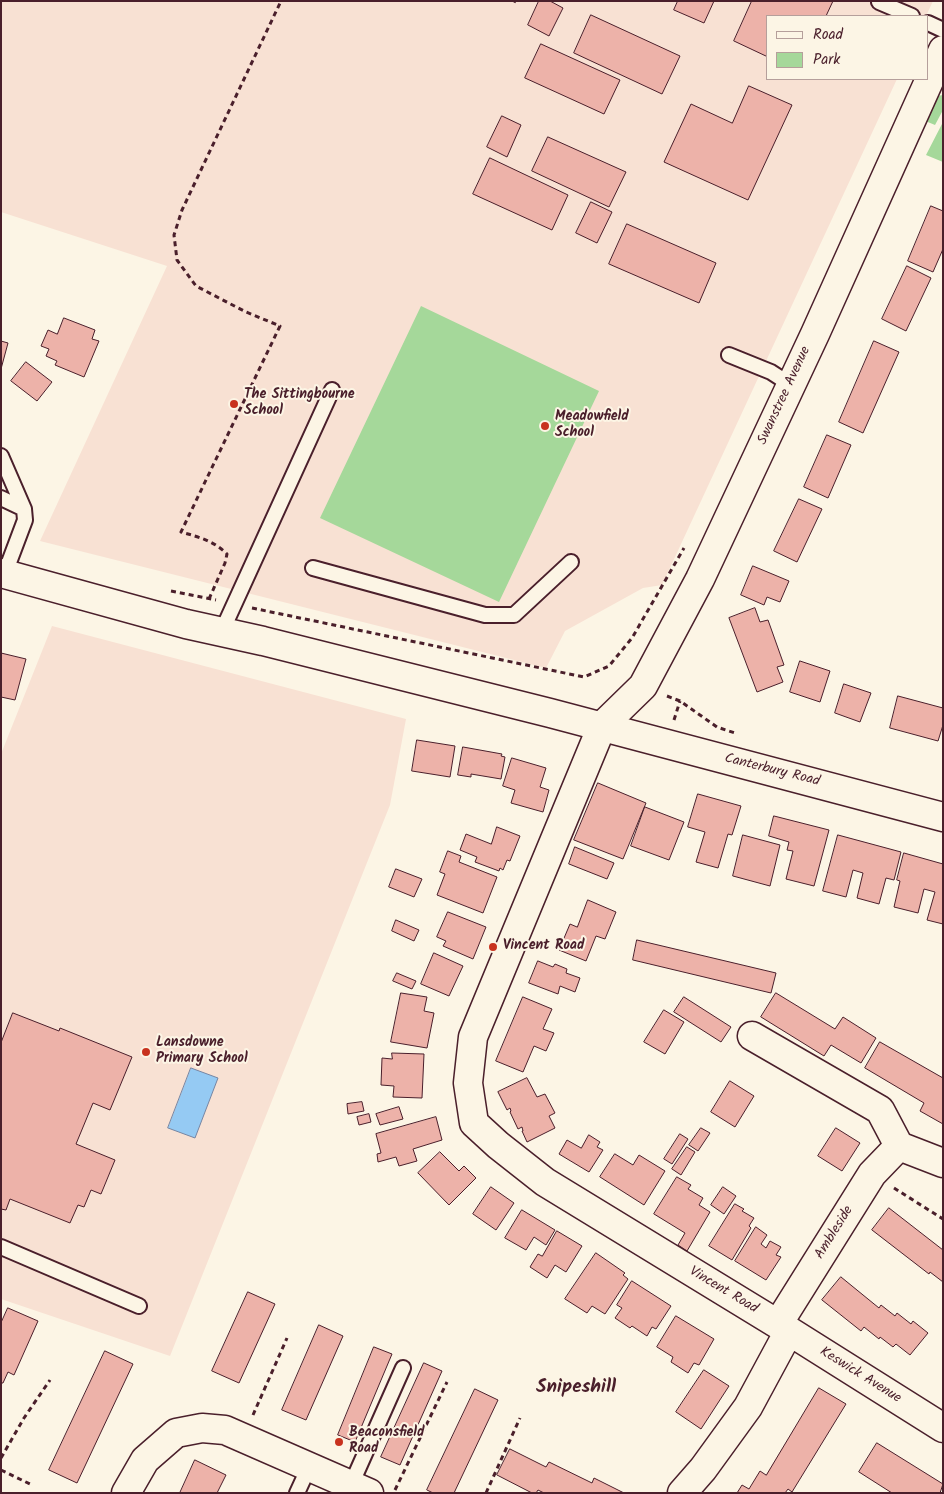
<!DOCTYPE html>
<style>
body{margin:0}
#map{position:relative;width:944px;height:1494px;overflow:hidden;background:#fcf5e5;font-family:Kalam,sans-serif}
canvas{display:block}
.frame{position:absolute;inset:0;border:2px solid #4a1f2b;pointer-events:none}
.legend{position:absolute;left:766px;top:15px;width:162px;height:65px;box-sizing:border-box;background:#fcf5e5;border:1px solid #b59f9b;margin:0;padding:6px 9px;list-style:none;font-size:15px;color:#4a1f2b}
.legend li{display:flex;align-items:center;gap:10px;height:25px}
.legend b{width:25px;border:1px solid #b59f9b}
</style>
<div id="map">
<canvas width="944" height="1494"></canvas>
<div class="frame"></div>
<ul class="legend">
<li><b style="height:6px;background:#fcf5e5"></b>Road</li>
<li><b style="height:14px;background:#a5d89a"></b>Park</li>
</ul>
</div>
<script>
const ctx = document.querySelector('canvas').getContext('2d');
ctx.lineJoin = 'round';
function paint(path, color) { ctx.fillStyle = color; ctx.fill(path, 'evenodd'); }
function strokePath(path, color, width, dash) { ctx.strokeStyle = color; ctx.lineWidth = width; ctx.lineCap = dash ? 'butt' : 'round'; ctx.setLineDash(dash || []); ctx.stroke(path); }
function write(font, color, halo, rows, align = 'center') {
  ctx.font = font + ' Kalam,sans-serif'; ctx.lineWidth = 4; ctx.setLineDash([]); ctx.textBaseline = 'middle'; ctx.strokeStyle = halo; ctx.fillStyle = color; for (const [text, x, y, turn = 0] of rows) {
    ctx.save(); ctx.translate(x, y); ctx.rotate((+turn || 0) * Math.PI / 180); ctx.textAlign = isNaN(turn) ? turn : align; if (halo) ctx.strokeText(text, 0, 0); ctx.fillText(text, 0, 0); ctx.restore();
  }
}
const built = new Path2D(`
 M1,1H933L926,16H768V79H897L662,585L643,588L565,631L546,668L40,541L167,266L1,212Z
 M52,626L406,719L390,805L170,1356L1,1299V754Z`);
const green = new Path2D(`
 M943,95V110L935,125L923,120L937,96Z
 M943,122V162L926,155Z
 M421,306L599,391L499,602L320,518Z`);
const water = new Path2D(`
 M191,1068L218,1078L195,1138L168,1128Z`);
const building = new Path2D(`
 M539,1H550L563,8L549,36L528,25Z
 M678,1H714L704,23L674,10Z
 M752,1H833L826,16H768V57L734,41Z
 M591,15L680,56L662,94L574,53Z
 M541,44L620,80L604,114L525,78Z
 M749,86L792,105L748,200L664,162L691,104L732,123Z
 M502,116L521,125L507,157L487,147Z
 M548,137L626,172L609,207L532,171Z
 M490,158L568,195L552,230L473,194Z
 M591,202L612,212L597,243L576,233Z
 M931,206L943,211V249L933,272L908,261Z
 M627,224L716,263L699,303L609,264Z
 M907,266L931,278L906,331L882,319Z
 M64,318L95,330L92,339L99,341L84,377L55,365L57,361L46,356L49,349L41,346L48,330L57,334Z
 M1,341L8,343L1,369Z
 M874,341L899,352L863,433L839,422Z
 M26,362L52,382L37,401L11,381Z
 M827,435L851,445L828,498L804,487Z
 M799,499L822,509L797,562L774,551Z
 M753,566L789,581L780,602L767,597L764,605L741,595Z
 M755,608L760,622L768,620L784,665L777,667L783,682L757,692L729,618Z
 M1,653L26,659L15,700L1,697Z
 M800,661L830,671L820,702L790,692Z
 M844,684L871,693L860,722L835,713Z
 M898,696L943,708V725L938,741L890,728Z
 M417,740L455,746L450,777L412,771Z
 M463,747L502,754L501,756L505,757L501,779L471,774V777L458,775Z
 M512,758L546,768L540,787L549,790L543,812L511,803L515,790L503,786Z
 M598,783L646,803L623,859L574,840Z
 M698,794L741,806L732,835L728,834L718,868L696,862L705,832L688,827Z
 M645,807L684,822L669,860L631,846Z
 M774,816L829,830L814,886L786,879L793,851L787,850L789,842L769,836Z
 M497,827L520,836L510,861L507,860L503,870L500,868L499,871L475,862L477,857L460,850L466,834L491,844Z
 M743,835L780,845L770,886L733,876Z
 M838,835L901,852L894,880L886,878L879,904L857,898L863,873L853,870L846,897L823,891Z
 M575,847L614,863L607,879L569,864Z
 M448,851L461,856L459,862L497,877L483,913L437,895L445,874L440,872Z
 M904,853L943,864V924L927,920L935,892L924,889L918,913L894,907L900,881L897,880Z
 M396,869L422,879L414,897L389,887Z
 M588,900L616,912L605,939L596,936L586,961L559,950L570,924L577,927Z
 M448,912L486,927L473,959L443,946L446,941L437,937Z
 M396,920L419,930L414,941L392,931Z
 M637,940L776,973L771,993L633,960Z
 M434,953L463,966L449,996L421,984Z
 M538,961L553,967L555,964L567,969L566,973L580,978L575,992L560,986L558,994L529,983Z
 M397,973L416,981L412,989L393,981Z
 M401,993L427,997L424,1011L434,1013L427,1048L391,1042Z
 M776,993L835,1029L843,1017L876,1038L861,1063L831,1045L824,1056L761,1017Z
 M523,997L552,1009L543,1029L554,1033L546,1051L534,1046L523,1072L496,1061Z
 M684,997L731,1027L721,1042L674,1012Z
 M664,1010L684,1022L665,1054L644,1042Z
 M13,1013L59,1031L60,1028L132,1057L110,1110L93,1103L76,1144L115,1160L101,1194L91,1190L84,1207L78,1205L70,1223L10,1199L6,1210L1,1209V1043Z
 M880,1042L943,1078V1124L920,1111L924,1103L865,1068Z
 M392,1053L424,1054L422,1098L393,1097L394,1086L381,1085L382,1058L392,1059Z
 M527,1078L537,1097L545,1094L555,1113L549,1116L555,1128L527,1142L522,1131H523L522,1127L518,1129L510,1112L511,1111L510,1108L507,1110L498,1092Z
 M730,1081L754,1096L735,1127L711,1112Z
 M362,1102L364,1111L348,1114L347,1104Z
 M399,1107L403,1119L380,1125L376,1114Z
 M369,1114L371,1122L359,1125L357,1117Z
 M436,1117L442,1140L413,1149L417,1161L399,1166L396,1157L378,1162L377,1154L381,1153L376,1134Z
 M701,1128L710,1133L698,1151L689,1145Z
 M836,1128L860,1143L842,1171L818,1156Z
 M680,1134L688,1139L672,1164L664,1159Z
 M589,1135L600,1142L597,1147L603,1150L589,1172L559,1154L567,1140L581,1148Z
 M687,1147L695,1152L681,1175L672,1169Z
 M440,1152L459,1171L464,1166L476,1178L449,1205L418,1173Z
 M615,1154L633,1165L639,1155L665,1171L644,1205L600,1177Z
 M677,1177L691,1185L688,1189L703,1198L699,1205L710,1212L687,1251L678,1245L685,1233L654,1214Z
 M491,1187L514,1203L496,1230L473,1214Z
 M723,1187L736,1196L724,1214L711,1205Z
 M735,1204L744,1209L742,1211L754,1218L749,1226L751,1228L732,1260L709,1246Z
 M889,1208L943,1250V1282L930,1272L929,1274L872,1230Z
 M522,1210L555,1230L546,1245L534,1237L526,1250L505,1238Z
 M756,1227L767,1235L761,1244L766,1248L770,1241L781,1247L776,1255L781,1257L766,1280L735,1261Z
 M557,1231L582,1246L566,1272L555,1265L547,1278L530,1267L538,1254L542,1256Z
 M596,1253L625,1273L623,1275L628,1279L605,1314L592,1306L587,1313L565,1299Z
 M841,1277L879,1308L881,1305L895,1316L897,1313L911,1324L913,1321L928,1333L910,1355L896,1344L893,1347L880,1337L879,1339L864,1327L861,1331L822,1300Z
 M632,1281L671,1306L656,1329L652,1327L647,1336L632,1326L630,1328L615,1318L622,1308L617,1305Z
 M248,1292L275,1304L239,1383L212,1371Z
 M8,1308L38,1321L14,1375L8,1372L3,1383H1V1323Z
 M676,1316L714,1339L699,1365L694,1363L688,1373L671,1362L673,1357L657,1347Z
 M319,1325L343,1336L306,1420L282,1410Z
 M374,1347L392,1354L355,1442L338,1435Z
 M105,1351L133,1364L77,1483L49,1470Z
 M424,1363L442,1371L400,1465L381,1457Z
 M704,1370L729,1386L701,1429L676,1412Z
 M819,1388L846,1404L792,1492L788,1489L785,1493H737L742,1485L749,1489L760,1471L766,1475Z
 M475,1389L498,1400L454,1493H433L427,1490Z
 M877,1443L943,1484L940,1493H892L859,1472Z
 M510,1449L546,1467L549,1462L592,1483L594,1478L624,1493H544L538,1490L536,1493H532L497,1475Z
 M195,1460L226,1475L217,1493H180Z`);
const path = new Path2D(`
 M514,1L516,2
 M171,591L216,600
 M209,599L225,563L227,554C214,541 199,537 181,532L280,326L246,312L196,286L177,260L174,235L182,210L281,1
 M252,608L584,677L609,666L632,638L684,548
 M667,696L680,701L717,727L735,733
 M674,720L680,701
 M894,1188L943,1219
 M253,1415L287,1338
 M1,1458L24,1418L50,1380
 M1,1470L32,1485
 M395,1490L447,1382
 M486,1493L520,1418`);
const service = new Path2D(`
 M879,2L912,16
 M928,23L943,30
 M729,355L771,372L791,385
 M1,456L24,509L25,520L5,573
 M1,498L24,509
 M313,568L485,615H514L571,562
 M222,631L332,390
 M1,1247L139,1306
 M351,1485L403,1368
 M297,1493L309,1467`);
const minor = new Path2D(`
 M602,726L473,1037L468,1083L474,1123L498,1145L545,1182L789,1331L943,1428
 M752,1036L880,1110L899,1146
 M778,1324L872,1174L899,1146L943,1163
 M126,1493L145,1460L176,1433L202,1428L225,1430L369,1493
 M682,1493L703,1469L748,1407L789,1331`);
const tertiary = new Path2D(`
 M602,726L643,686L700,579L815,334L943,50`);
const primary = new Path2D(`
 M1,573L186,624L263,641L550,713L943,817`);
const markers = [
 [234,404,5,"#c8321e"],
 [545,426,5,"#c8321e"],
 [493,947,5,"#c8321e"],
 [146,1052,5,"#c8321e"],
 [339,1442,5,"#c8321e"]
];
const poiNames = [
 ["The Sittingbourne",244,396],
 ["School",244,412],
 ["Meadowfield",555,418],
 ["School",555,434],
 ["Vincent Road",503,947],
 ["Lansdowne",156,1044],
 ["Primary School",156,1060],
 ["Beaconsfield",349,1434],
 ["Road",349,1450]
];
const streetNames = [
 ["Swanstree Avenue",785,396,-65],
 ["Canterbury Road",772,771,14],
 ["Ambleside",835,1233,-58],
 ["Vincent Road",723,1291,31],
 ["Keswick Avenue",860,1376,32]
];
const districtNames = [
 ["Snipeshill",576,1389]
];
paint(built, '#f8e1d3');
paint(green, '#a5d89a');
paint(water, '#95caf3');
strokePath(water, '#7786a3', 1);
paint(building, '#edb2a9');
strokePath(building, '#4a1f2b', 1);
strokePath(service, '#4a1f2b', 18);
strokePath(minor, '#4a1f2b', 31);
strokePath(tertiary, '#4a1f2b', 31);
strokePath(primary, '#4a1f2b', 31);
strokePath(path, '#4a1f2b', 3, [5, 4]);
strokePath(service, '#fcf5e5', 14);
strokePath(minor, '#fcf5e5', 28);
strokePath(tertiary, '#fcf5e5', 28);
strokePath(primary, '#fcf5e5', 28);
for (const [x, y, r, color] of markers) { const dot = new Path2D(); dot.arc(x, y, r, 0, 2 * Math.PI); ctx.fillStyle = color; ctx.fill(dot); strokePath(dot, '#fcf5e5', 2); }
write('bold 14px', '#4a1f2b', '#fcf5e5', poiNames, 'left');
write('14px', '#4a1f2b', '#fcf5e5', streetNames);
write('bold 19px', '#4a1f2b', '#fcf5e5', districtNames);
</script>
